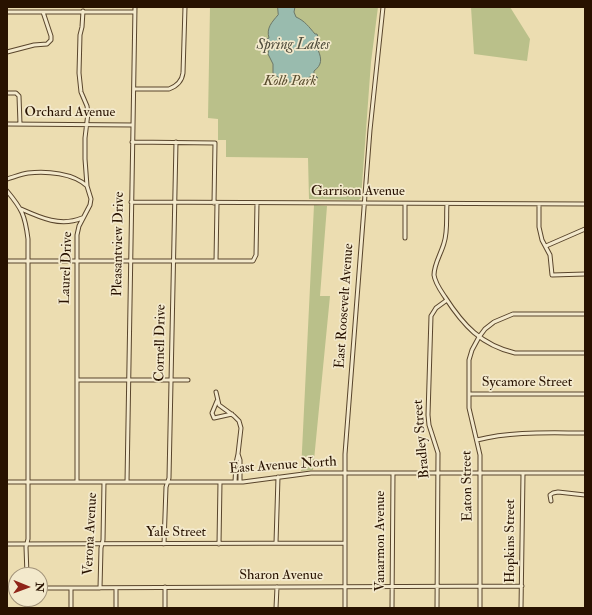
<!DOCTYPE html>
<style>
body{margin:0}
#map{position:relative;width:592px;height:615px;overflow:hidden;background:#ecddb1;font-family:"IM FELL Double Pica",serif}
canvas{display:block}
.frame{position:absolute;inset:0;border:8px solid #281200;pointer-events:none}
.north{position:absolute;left:8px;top:567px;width:40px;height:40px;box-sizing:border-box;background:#f3e9cc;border:1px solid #a2937a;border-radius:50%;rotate:91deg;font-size:11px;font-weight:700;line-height:16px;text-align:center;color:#281200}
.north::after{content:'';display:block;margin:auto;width:14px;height:18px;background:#8f2418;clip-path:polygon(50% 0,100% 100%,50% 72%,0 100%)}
</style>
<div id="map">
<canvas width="592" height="615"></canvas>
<div class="frame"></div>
<div class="north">N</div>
</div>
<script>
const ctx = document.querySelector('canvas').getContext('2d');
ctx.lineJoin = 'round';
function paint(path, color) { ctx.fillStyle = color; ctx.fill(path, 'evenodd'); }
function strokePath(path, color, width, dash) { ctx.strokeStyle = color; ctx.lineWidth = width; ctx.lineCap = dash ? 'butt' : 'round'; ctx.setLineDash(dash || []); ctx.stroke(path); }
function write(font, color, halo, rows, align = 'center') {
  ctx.font = font + ' "IM FELL Double Pica",serif'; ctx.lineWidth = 3.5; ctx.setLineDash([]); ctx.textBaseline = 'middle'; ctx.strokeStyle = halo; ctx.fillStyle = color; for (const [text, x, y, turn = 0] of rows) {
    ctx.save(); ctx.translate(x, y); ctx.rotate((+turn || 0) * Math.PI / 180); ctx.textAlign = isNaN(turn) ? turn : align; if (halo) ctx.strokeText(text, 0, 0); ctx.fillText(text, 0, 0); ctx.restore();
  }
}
const green = new Path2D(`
 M210,7H378L371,62L361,198L359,200L309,199L308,158L226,157V140H218V119L208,118Z
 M471,7H510L530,39L527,61L474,54Z
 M314,205L327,206L320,296H330L313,470L301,471Z`);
const water = new Path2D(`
 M278,7H295L294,12L296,17C305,21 309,27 315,34H317L320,43L318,50C322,59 322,65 314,71V74L318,78L312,76L299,82H288L283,81L273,73V64L268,54L269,49L266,46V43H264L265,40L269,38C266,28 272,22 278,15Z`);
const street = new Path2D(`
 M7,12H135
 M7,52L34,45L47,44L51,40V36L43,12
 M134,89H169C177,86 182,81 183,73L185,7
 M7,93H16L19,96L20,124
 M7,124L133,125
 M132,142L215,143L214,203
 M7,179C14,177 21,174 28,173C47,171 73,173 87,186
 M7,191C22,209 25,215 28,239V539L26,547L27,575
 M131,202L585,204
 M447,204C446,217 448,231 444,243C441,254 434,264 434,275C435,283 441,291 445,297C463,325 481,345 515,353H585
 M539,204V227L542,240L550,255L552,275L585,274
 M21,209C41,218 61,227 82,218
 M405,238V204
 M546,246L585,229
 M7,261H253L256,255L257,203
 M216,261L217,203
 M77,380H188
 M216,392L219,405L234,416L239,421L241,428L238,454
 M469,394H585
 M217,401L212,413L214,418L232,414
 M477,440C512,431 549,433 585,433
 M7,482H243L311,473H585
 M77,482V235L79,226L90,205L91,199L87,186L85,159V138L88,113L87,106L81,92L79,73L80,35L82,27L83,11
 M127,482L135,7
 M235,482L236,463L238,454L240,460V482
 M551,501L550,495L553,493L558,492L585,495
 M276,543L278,477
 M7,544L344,543
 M164,544L166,487L169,478L176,142
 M219,544L220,482
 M165,587V608
 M40,588L522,586
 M100,588L101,548L103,540L104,482
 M27,599V608
 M71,608V588
 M116,608V588
 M276,608L277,587
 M345,608V454L370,130L383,7
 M392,608L393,473
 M437,608L438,453L429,425L428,415L431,316L436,308L447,300
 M480,608V455L469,408V360L472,350L479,337L485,329L494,322L513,314H585
 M521,608L523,474`);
const parkNames = [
 ["Kolb Park",290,82]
];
const streetNames = [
 ["Orchard Avenue",70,113],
 ["Garrison Avenue",358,192],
 ["Pleasantview Drive",119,244,-89],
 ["Laurel Drive",67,268,-88],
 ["East Roosevelt Avenue",345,306,-86],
 ["Cornell Drive",161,343,-89],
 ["Sycamore Street",527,383],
 ["Bradley Street",422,439,-95],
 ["East Avenue North",283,466,-4],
 ["Eaton Street",468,486,-91],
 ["Yale Street",176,533],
 ["Verona Avenue",91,534,-87],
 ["Vanarmon Avenue",381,541,-90],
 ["Hopkins Street",511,541,-90],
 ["Sharon Avenue",281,576]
];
const waterNames = [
 ["Spring Lakes",293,46]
];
paint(green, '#bac08a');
paint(water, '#99bbae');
strokePath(water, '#6c7768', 1);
strokePath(street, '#59452c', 5);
strokePath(street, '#f3e9cc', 3);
write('italic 14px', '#5b4f30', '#f3e9cc', parkNames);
write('14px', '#281200', '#f3e9cc', streetNames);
write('italic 15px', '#504d3d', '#f3e9cc', waterNames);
</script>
